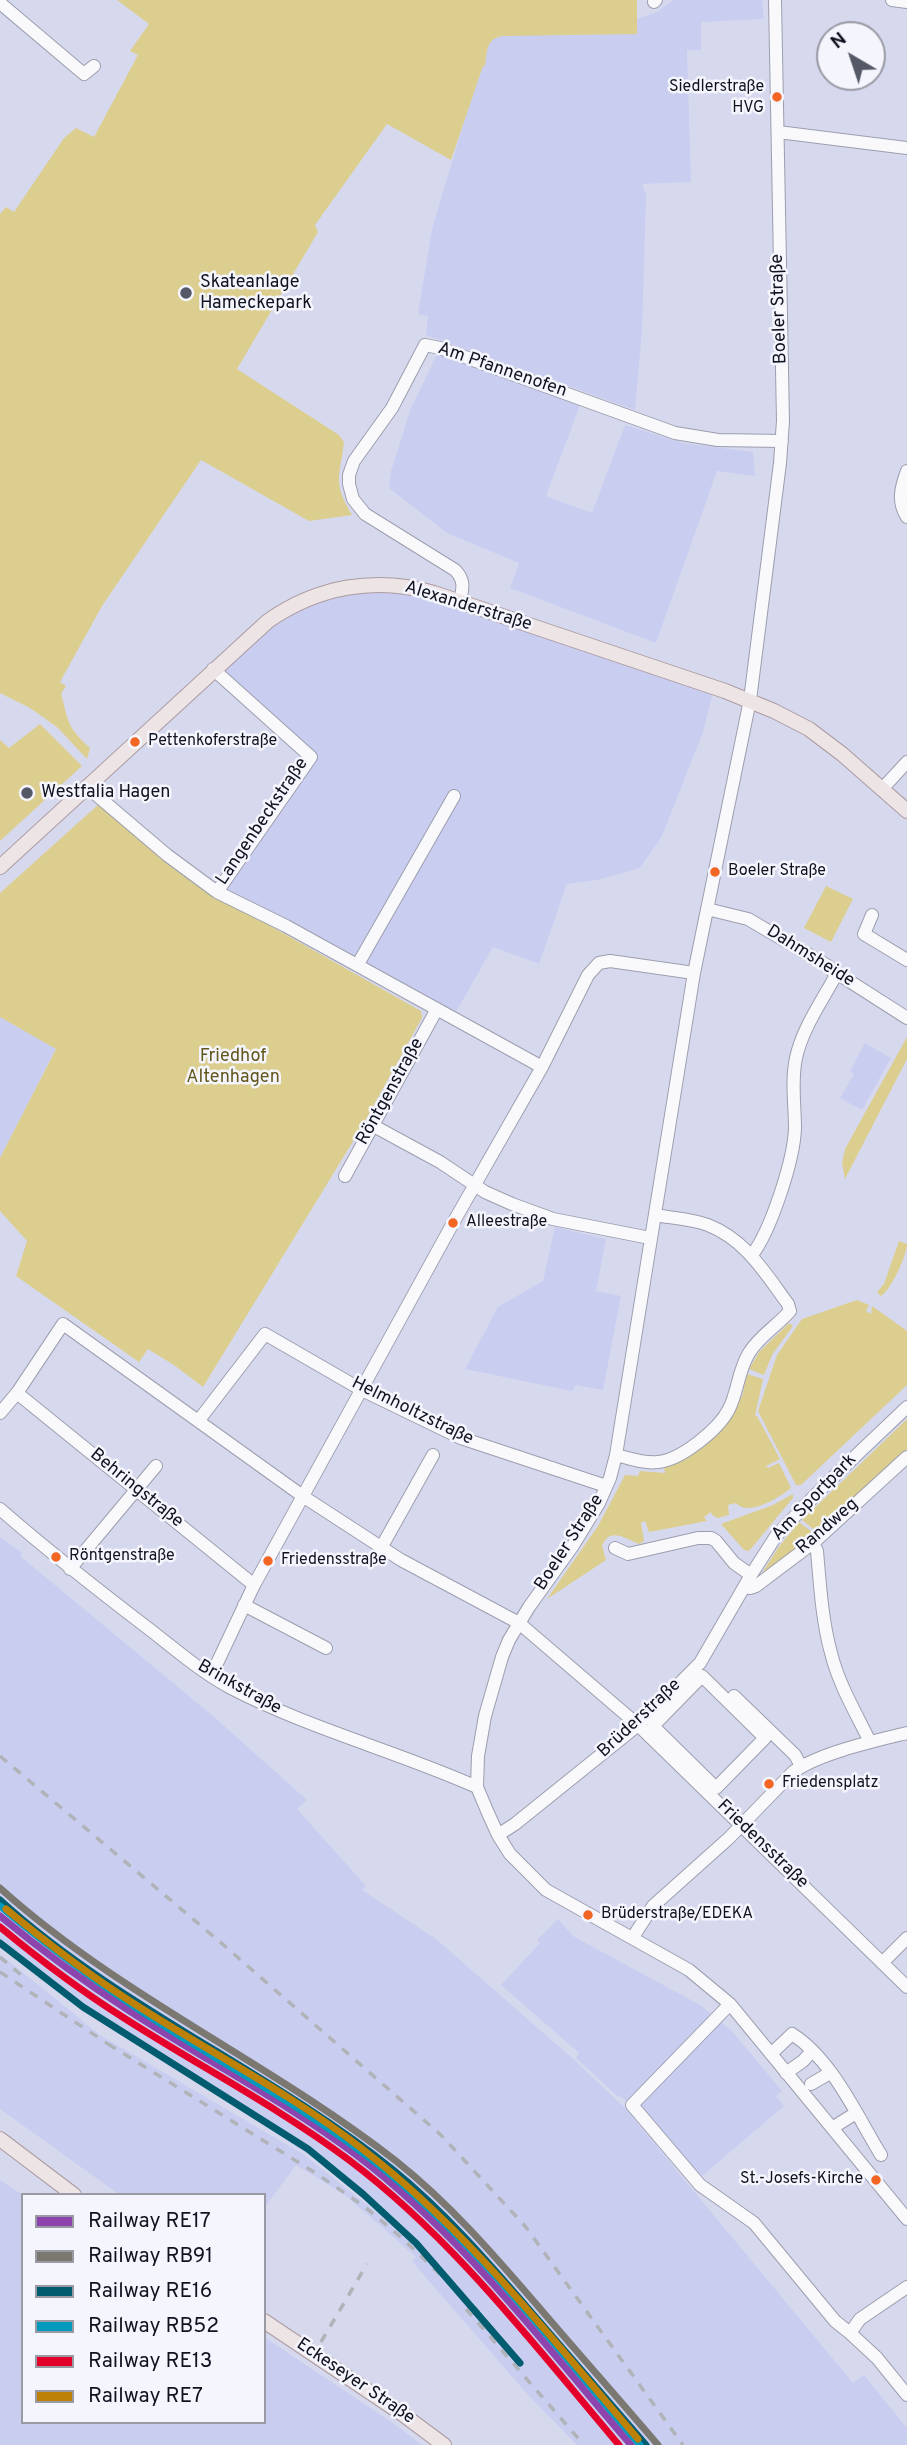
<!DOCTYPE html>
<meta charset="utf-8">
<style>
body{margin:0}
#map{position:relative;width:907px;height:2445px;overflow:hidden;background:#d6d9ee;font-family:Overpass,sans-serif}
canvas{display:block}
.legend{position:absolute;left:21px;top:2193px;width:245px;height:231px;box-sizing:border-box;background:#f4f5fd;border:2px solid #999aa4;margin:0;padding:9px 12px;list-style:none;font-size:21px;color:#10121f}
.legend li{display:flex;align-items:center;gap:14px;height:35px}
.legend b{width:35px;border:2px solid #999aa4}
.north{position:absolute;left:816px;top:21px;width:70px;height:70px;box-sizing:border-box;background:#f4f5fd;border:2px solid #999aa4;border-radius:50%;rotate:321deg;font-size:19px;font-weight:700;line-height:28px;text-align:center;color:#10121f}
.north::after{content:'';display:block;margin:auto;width:24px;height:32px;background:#555867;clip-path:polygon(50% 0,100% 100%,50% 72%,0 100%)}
</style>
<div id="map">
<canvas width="907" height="2445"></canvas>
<ul class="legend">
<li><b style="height:9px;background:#8e44ad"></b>Railway RE17</li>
<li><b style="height:9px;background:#7b7872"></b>Railway RB91</li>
<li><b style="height:9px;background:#005c6e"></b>Railway RE16</li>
<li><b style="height:9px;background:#029abc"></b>Railway RB52</li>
<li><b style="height:9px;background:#e4002b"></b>Railway RE13</li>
<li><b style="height:9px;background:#bd8108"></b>Railway RE7</li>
</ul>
<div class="north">N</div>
</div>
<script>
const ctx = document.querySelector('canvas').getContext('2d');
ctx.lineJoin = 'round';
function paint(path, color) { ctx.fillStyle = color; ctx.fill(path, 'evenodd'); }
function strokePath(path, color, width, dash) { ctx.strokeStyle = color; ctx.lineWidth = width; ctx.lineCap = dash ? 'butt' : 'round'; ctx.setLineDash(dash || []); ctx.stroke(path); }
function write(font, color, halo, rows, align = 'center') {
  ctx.font = font + ' Overpass,sans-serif'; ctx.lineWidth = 5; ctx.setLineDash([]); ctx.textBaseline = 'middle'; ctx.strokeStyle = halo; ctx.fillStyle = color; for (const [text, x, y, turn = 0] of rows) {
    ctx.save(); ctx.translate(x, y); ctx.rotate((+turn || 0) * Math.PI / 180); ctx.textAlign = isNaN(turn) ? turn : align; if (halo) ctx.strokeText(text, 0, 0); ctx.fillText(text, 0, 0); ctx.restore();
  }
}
const built = new Path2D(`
 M673,0H762L764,19L701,22V50H687L691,182L642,184L646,195L642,331L635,410L426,335L428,316L418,314L432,229L494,21L637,19L657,12Z
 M440,348L582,400L546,496L592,513L625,425L683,443L753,452L755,476L717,471L656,643L510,588L519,563L447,533L389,488L391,471L411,408Z
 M388,584L714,687L703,732L662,836L640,868L597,880L567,884L539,964L493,947L456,1012L437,1009L217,892L311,757L213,670L302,601Z
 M0,1017L56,1048L0,1158Z
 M865,1043L891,1058L862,1110L840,1098L854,1074L850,1071Z
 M555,1227L606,1239L596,1291L621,1296L603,1390L576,1385L572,1391L465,1369L498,1307L543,1281Z
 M0,1537L22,1553L20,1556L213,1716L307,1800L297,1809L366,1886L362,1890L436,1939L571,2057L624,2107L853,2383L864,2375L907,2428V2445H577L529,2396L428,2280L412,2261L416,2257L346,2196L296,2165L264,2208V2195H120L0,2109V1954L100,2035L303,2154L399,2230L372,2203L323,2164L103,2022L0,1944Z
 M558,1919L573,1936L700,2005L731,2030L782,2091L776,2096L784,2106L702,2176L623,2098L616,2095L576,2058L579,2053L501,1985L540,1943L537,1940Z
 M0,2180L23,2195V2422H264V2337L393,2423L422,2445H0Z`);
const green = new Path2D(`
 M117,0H637V34L503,36C486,38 487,52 485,66H483L451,160L387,124L315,225L318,232L237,369L339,435L344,442C340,477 332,481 352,515L309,521L201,460L102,606L60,682L66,686L61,694C69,722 66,726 90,748L87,759L57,727L30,708L0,693V214L6,207L14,212L64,138L76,128L94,137L138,55L130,51L149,24Z
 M40,724L82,766L0,841V740L9,748Z
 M99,804L191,881L421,1011L422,1018L360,1130L203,1387L174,1365L148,1349L139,1362L16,1276L27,1241L0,1211V1158L56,1049L0,1017V893Z
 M826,886L853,899L831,942L804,928Z
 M907,1037V1059L845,1179L842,1163L845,1149Z
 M899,1241L907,1244C907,1255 891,1290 881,1296L877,1292L884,1284Z
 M857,1300L869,1305L866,1311L871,1314L872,1306L907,1331V1385L801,1485H796L758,1411L777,1355L802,1319Z
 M789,1323L793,1326L772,1355L764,1375L749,1369L759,1352Z
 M747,1374L763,1379L755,1416H757L780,1459L766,1466L768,1468L779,1463L791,1488C779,1498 748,1517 736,1503L728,1505L729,1515L718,1518L712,1515L711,1512L704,1517L707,1521L649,1532L645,1521L641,1523L644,1541L639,1544C624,1538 610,1527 602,1546L606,1560L547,1599L598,1526L625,1475L638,1476L640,1471L665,1473L664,1466L682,1458L737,1396L742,1397Z
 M907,1419V1449L818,1533L802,1520Z
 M793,1494V1498L749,1551L744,1550L721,1524L773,1505Z
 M799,1522L816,1535L760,1576L778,1548Z`);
const minor = new Path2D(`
 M775,0L783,421L780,463L750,700L694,973L616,1455L610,1478L599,1503L572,1547L529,1607L509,1640L502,1657L485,1716L478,1756L477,1787L488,1813L498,1835L510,1854L546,1890L689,1970L730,2004L907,2219
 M892,0L907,2
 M654,2L656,0
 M0,3L84,74L94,66
 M778,132L907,148
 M907,471C901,487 897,502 907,517
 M460,601C463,588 465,580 455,570L365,514L353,499L349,484V475L354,461L392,408L425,345L440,348L675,433L718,440L782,441
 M213,669L311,757L217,892
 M87,787L167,855L217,892L286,926L542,1067
 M883,788L907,762
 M707,909L748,919L828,966L836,975L843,977L907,1018
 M872,915L864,934L907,960
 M358,964L454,796
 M372,1125L440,1162L485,1192L512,1204L553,1219L650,1238
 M345,1176L437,1009
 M752,1255C771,1230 794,1160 795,1128C795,1105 791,1081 796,1058C802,1029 822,1001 836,975
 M17,1393L254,1585
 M0,1413L17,1393L63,1324L304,1497L401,1560L519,1623L638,1725L907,1987
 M199,1420L265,1334L362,1390L461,1438L606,1486
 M616,1455C629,1458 644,1464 658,1462C681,1460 719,1429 729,1409C738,1391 738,1371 749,1353C759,1336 777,1326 790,1311L788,1304C765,1273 746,1240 708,1225C692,1219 672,1218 655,1215
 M0,1509C48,1551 98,1590 149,1629C175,1649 201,1672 231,1688C310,1729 396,1751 477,1787
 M813,1543L817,1551C820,1585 822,1620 831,1653C839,1685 856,1713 870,1742
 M381,1548L433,1455
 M615,1548L628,1554L698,1538H711L716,1541L734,1563L751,1575
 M70,1569L156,1466
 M744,1587L750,1588L756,1586L813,1543L907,1457
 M244,1605L326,1648
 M211,1676L254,1585L453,1223L542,1067L588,975L599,963L610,961L694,973
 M702,1676L765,1738L716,1788L653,1726Z
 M734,1696L795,1755L801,1766
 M498,1835L515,1824L638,1725L700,1663L751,1575L776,1536L826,1484L907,1407
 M633,1937L653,1906L729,1838L793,1772C820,1753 874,1741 907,1733
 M882,1963L907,1938
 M730,2004L632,2105L700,2185L754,2223L835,2321L850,2333
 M771,2054L792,2034C832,2059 857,2116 881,2155
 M786,2073L803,2061L812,2051
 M811,2084L830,2073
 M832,2128L856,2113
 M907,2287L860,2319L850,2333L877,2358L907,2395`);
const major = new Path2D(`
 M0,867L268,621C318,586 376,576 434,593L725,691L774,711L809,729L842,754L907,811
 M0,2139L74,2195
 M264,2321L401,2413L444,2445`);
const rail = new Path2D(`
 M0,1756L219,1941L441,2135L525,2226L683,2445
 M0,1957L27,1980
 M0,1972L114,2048
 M108,2044L317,2174L365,2207L403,2239L479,2312
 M466,2309L584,2445
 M321,2342L367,2264`);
const rail1 = new Path2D(`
 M0,1916C41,1950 83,1981 128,2010C203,2059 283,2100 355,2154C462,2235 544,2344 631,2445`);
const rail2 = new Path2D(`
 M0,1888C120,1996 269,2062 396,2161C449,2203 493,2254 537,2305C577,2352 618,2398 658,2445`);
const rail3 = new Path2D(`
 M0,1900C118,2007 268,2070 392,2169C444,2211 488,2262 532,2313C570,2357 608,2401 646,2445
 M0,1943L83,2007L308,2149L363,2194L416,2243L520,2363`);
const rail4 = new Path2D(`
 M0,1906C57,1954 117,1997 180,2036C248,2078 318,2117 380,2166C480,2246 557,2349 640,2445`);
const rail5 = new Path2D(`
 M0,1927C40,1960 81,1991 124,2018C199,2066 278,2107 349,2160C454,2239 535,2346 619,2445`);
const rail6 = new Path2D(`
 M6,1909C47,1943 89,1975 133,2003C209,2052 290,2093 361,2148C468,2230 551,2338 638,2439`);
const markers = [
 [777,97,6,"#f26522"],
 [186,293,7,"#555867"],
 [135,742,6,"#f26522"],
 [27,793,7,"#555867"],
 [715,872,6,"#f26522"],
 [453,1223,6,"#f26522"],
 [56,1557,6,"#f26522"],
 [268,1561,6,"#f26522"],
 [769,1784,6,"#f26522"],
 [588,1915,6,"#f26522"],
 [876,2180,6,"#f26522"]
];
const busNames = [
 ["Siedlerstraße",764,88,"right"],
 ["HVG",764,109,"right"],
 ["Pettenkoferstraße",148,742],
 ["Boeler Straße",728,872],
 ["Alleestraße",466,1223],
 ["Röntgenstraße",69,1557],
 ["Friedensstraße",281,1561],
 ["Friedensplatz",782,1784],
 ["Brüderstraße/EDEKA",601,1915],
 ["St.-Josefs-Kirche",863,2180,"right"]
];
const poiNames = [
 ["Skateanlage",200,283],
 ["Hameckepark",200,304],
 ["Westfalia Hagen",41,793]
];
const streetNames = [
 ["Boeler Straße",780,309,-92],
 ["Am Pfannenofen",502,371,19],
 ["Alexanderstraße",468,607,17],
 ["Langenbeckstraße",263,822,-56],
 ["Dahmsheide",810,957,32],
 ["Röntgenstraße",391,1092,-61],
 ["Helmholtzstraße",412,1412,26],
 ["Behringstraße",136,1489,39],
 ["Am Sportpark",815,1498,-46],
 ["Randweg",828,1527,-41],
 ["Boeler Straße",570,1543,-57],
 ["Brinkstraße",239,1688,29],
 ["Brüderstraße",640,1719,-43],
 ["Friedensstraße",762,1845,44],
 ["Eckeseyer Straße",355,2382,34]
];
const parkNames = [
 ["Friedhof",233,1057],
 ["Altenhagen",233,1078]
];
paint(built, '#c9cef0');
paint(green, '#dcce8f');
strokePath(minor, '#9c9eae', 14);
strokePath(major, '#ab9ba1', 16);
strokePath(minor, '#f9f9fc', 12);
strokePath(major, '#ede4e5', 14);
strokePath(rail, '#b1b3b8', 3.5, [9, 9]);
strokePath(rail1, '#8e44ad', 7);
strokePath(rail2, '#7b7872', 7);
strokePath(rail3, '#005c6e', 7);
strokePath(rail4, '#029abc', 7);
strokePath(rail5, '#e4002b', 7);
strokePath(rail6, '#bd8108', 7);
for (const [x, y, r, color] of markers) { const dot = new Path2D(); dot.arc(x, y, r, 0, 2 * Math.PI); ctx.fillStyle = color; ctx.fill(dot); strokePath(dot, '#f4f5fd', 2.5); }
write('16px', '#10121f', '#f4f5fd', busNames, 'left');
write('18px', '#10121f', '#f4f5fd', poiNames, 'left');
write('18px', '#10121f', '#f4f5fd', streetNames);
write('18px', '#63571c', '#f4f5fd', parkNames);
</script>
